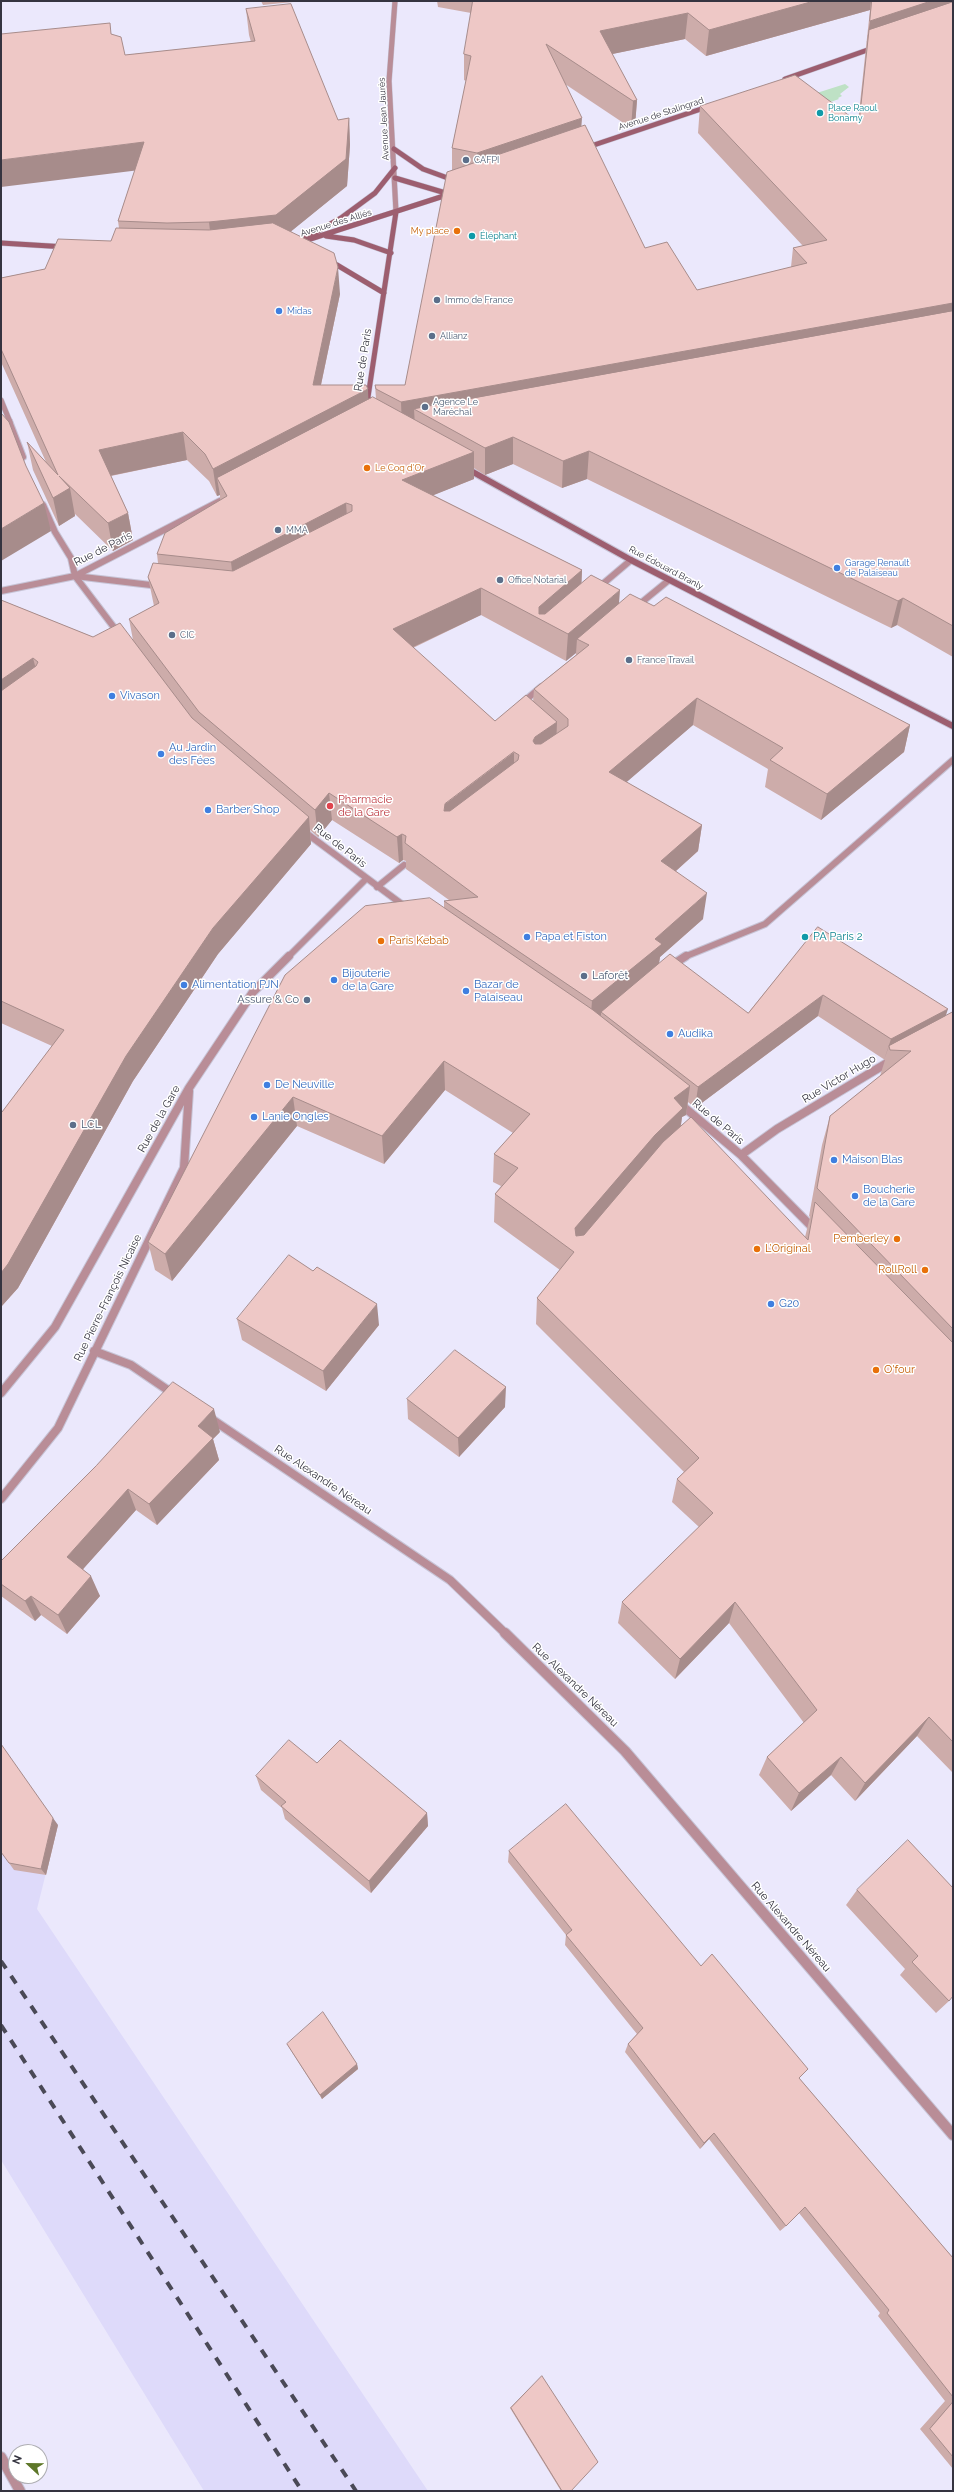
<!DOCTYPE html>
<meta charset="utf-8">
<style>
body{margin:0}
#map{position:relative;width:954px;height:2492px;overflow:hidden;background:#ebe8fc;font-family:Raleway,sans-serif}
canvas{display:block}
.frame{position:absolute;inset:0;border:2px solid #353440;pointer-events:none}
.north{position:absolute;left:8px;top:2444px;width:40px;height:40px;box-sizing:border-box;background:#fff;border:1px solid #aeaeb3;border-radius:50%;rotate:292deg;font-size:11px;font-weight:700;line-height:16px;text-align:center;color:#353440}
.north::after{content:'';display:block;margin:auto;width:14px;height:18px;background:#5e7729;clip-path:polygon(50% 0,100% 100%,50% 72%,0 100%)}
</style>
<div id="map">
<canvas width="954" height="2492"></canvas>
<div class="frame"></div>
<div class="north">N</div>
</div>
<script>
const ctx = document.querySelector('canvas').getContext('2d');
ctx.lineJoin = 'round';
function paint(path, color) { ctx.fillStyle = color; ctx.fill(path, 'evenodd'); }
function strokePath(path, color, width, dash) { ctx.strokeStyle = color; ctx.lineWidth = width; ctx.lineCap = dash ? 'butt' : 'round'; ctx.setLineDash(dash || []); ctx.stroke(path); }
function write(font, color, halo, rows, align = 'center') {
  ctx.font = font + ' Raleway,sans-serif'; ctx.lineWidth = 3; ctx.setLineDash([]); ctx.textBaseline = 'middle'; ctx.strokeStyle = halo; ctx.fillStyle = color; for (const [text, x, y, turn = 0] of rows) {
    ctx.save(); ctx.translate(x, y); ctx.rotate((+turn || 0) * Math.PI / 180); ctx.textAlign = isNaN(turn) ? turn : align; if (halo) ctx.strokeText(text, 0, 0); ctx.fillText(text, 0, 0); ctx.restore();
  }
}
const built = new Path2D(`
 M1,1744L58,1825L37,1909L428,2491H204L1,2160Z`);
const green = new Path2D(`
 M845,84L849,87L840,94L842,96L838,98L839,99L825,104L801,98Z`);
const serviceFar1 = new Path2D(`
 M75,576L159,586
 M598,588L631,560
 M636,607L669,580
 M521,704L541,687
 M377,887L404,865
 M684,957L765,924L953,760`);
const service = new Path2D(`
 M669,967L686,956`);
const minorFar3 = new Path2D(`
 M395,1L389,81L396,212
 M1,400L10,422`);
const minorFar2 = new Path2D(`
 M9,421L23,457
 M43,505L55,532L71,558L75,576L119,634
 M1,591L75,576L220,501
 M302,830L407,908
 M288,957L366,879`);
const minorFar1 = new Path2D(`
 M679,1103L741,1155L815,1230
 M741,1155L777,1129L892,1060
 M94,1351L131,1365L175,1395
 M1,1393L55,1327L189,1088L253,992L289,956
 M210,1418L450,1580L506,1634
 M1,1499L58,1428L184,1168L189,1091`);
const minor = new Path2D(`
 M505,1633L625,1751L953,2135`);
const tertiary = new Path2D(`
 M1,2457L20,2491`);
const secondaryFar1 = new Path2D(`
 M785,79L876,47
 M585,148L710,106
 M394,149L423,169L456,181
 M395,178L449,194
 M326,236L354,240L391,253
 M305,238L341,218L375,193L395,168
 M1,243L66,247
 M298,243L453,193
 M329,263L337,265L384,293
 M371,406L368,397L396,212`);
const secondary = new Path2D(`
 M464,467L631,560L953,726`);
const rail = new Path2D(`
 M1,1961L356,2491
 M1,2025L302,2491`);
const wall = new Path2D(`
 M261,1H303L263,5Z
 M437,1H953V657L897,625L891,628L587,479L562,488L513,464L485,475L474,468V479L433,495L582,570L581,584L619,603L654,606L910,725L904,752L821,820L765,787L768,769L693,725L626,782L702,825L698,851L676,871L703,919L660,957L659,964L748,1013L818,927L946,1016L953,1012V1773L917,1736L855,1801L831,1775L791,1811L759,1775L767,1757L804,1723L729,1623L675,1679L618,1623L622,1602L699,1527L672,1502L677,1479L684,1472L536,1324L537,1298L560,1270L494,1222L495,1194L501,1186L493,1182L494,1154L513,1133L445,1090L384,1164L297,1126L172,1281L155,1270L148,1242L444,908V901L449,900L406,869V861L403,860L399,863L332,820L318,837L310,830L311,844L218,954L133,1081L18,1288L1,1307V1111L2,1112L52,1046L1,1023V600L93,637L133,640L129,619L154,606L148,577L158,563L157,554L220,500V495L217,496L209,481L187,460L111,476L128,513L133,540L113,551L75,514V516L59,526L33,470L27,442L46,462L1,362V278L45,269L111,241L119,228L118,221L135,170L111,34L125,55L251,42L249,35L246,9L338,120L349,118L350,145L347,186L291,231L340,294L321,385L368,400L376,399L375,385H405L452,170V148L466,81L464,80V54L471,13L438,7ZM870,10L866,47L858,122L700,106L698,133L803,246L793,248L791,267L697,290L645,248L581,127L565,84L631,128L635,126L637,100L612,54L685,39L706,56ZM481,615L566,661L576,653V655L534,689L533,702L495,721L413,648ZM818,1016L885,1060L880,1076L830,1116L822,1145L809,1216L810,1217L805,1237L681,1126L682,1117L686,1115L688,1102L695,1108Z
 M313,1271L379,1325L326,1391L242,1340L237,1319Z
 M407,1399L505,1407L459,1457L408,1419Z
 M220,1432L213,1439L219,1460L157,1525L136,1510L83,1569L100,1596L67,1634L41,1615L35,1621L1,1596V1561Z
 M317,1763L427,1813L428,1826L371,1893L285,1819L282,1808L261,1790L256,1776Z
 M58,1825L46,1875L14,1870L9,1863Z
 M509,1851L701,1966L799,2078L953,2258V2469L920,2429L945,2401L878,2316L880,2313L799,2213L786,2226L780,2231L709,2139L700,2149L625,2052L628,2044L637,2034L565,1945L566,1935L508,1862Z
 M953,1888L949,2001L936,2013L900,1975L905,1969L846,1905L857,1890Z
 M287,2044L357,2064L358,2069L322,2099L290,2049Z
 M542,2376L571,2491H561L510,2408Z`);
const shadedWall = new Path2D(`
 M814,1H871L870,10L706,56L709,30Z
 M931,1H953V12L869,30L866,47L870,21Z
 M688,13L685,39L598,57L600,31Z
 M637,100L635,126L631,128L633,101Z
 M349,118L350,145L347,186L278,242L212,249L209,222Z
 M582,118L580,145L477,180V153Z
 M144,142L148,169L1,187V160Z
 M338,267L340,294L315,413L313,385Z
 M953,303V326L414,409L415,427L402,429L401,402Z
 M368,389L369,417L217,478L220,495L217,496L213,469Z
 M183,432L187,460L104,477L99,450Z
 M513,437V464L485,475V448Z
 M589,451L587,479L562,488L563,461Z
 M474,452V479L404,507L402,480Z
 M70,488L75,516L59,526L53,498Z
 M44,503L51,531L1,561V529Z
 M346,503L348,531L234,589L231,562Z
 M128,513L133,540L113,551L108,523Z
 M582,570L581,597L538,618L539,607Z
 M481,588V615L394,656L393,629Z
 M620,590L618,617L577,639L576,653L566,661L568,634Z
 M903,598L897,625L891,628L898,601Z
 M33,658L40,685L1,712V680Z
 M697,698L693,725L607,799L609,772Z
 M557,722L556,749L532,768L533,741L535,737Z
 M910,725L904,752L821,820L827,794Z
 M514,752V778L445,837L444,811L445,804Z
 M329,793L332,820L318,837L315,810Z
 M309,817L311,844L218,954L133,1081L18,1288L1,1307V1273L126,1056L213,928Z
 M702,825L698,851L658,887L661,861Z
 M402,834L403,860L399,863L397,837Z
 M707,893L703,919L660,957L658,969L601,1012V1017L590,1026L592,1001L655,939Z
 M823,995L818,1016L695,1108L698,1087Z
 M948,1009L941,1030L889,1046L884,1060L891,1039Z
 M444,1061L445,1090L384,1164L382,1136Z
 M690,1086L686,1115L682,1117L679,1137L574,1254L575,1228L674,1098Z
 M293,1097L297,1126L172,1281L165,1254Z
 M377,1304L379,1325L326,1391L323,1371Z
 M506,1387L505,1407L459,1457L458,1438Z
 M214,1409L220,1432L213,1439L219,1460L157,1525L149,1504L198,1426Z
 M128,1489L136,1510L76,1577L67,1557Z
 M91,1576L100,1596L67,1634L58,1615Z
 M31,1596L41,1615L35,1621L25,1601Z
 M735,1602L729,1623L675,1679L680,1659Z
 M929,1717L917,1736L855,1801L865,1783Z
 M841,1757L831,1775L791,1811L799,1793Z
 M427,1813L428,1826L371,1893L369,1881Z
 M53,1818L58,1825L46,1875L41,1869Z
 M357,2064L358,2069L322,2099L320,2095Z
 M714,2133L709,2139L700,2149L704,2143Z`);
const building = new Path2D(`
 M473,1H814L709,30L688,13L600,31L637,100L633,101L546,44L582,118L477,153L452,148L471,56L464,54Z
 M872,1H931L870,21Z
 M953,2V303L401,402L376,389L375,385H405L447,172L585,125L645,248L667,242L697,290L807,263L793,248L827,240L700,106L795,75L859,123L869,30Z
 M291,4L338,120L349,118L346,159L276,215L209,222L167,223L118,221L144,142L1,160V34L110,23L111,34L121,37L125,55L255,41L246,9Z
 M273,223L334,253L338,267L313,385H366L368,389L213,469L205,454L183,432L99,450L128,513L108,523L59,476L70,488L53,498L27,442L58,475L1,349V278L45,269L58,239L111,241L116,228L209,230Z
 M953,311V626L903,598L898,601L589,451L563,461L513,437L485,448L414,409Z
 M373,397L474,452L402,480L582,570L539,607V614H545L591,575L620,590L568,634L481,588L393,629L495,721L526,695L557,722L535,737L533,741L535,744H541L568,726V719L534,689L589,645L577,639L630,594L654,606L666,597L910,725L827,794L770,760L783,748L697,698L609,772L702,825L661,861L707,893L655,939L662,944L592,1001L444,901L478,897L405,843L406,836L402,834L397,837L329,793L315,810L199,712L129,619L159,603L148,577L153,563L233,571L352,511V505L346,503L231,562L157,554L165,533L227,496L217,478ZM514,752L519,755L518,760L450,811H444L445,804Z
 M1,413L9,422L26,466L44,503L1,529Z
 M1,600L93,637L120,623L192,718L309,817L213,928L126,1056L8,1264L1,1273V1111L2,1112L64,1030L1,1001V691L36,666L38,662L33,658L1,680Z
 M430,898L593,1010L690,1086L674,1098L683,1108L655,1135L575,1228L576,1236L584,1235L663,1142L691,1117L808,1240L815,1202L953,1343V1742L929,1717L865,1783L841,1757L799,1793L767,1757L817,1710L735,1602L680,1659L622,1602L713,1513L677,1479L699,1458L537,1298L574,1252L495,1194L518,1168L494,1154L530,1114L444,1061L382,1136L293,1097L165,1254L148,1242L285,975L365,906Z
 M818,927L948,1009L891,1039L823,995L698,1087L601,1012L670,954L748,1013Z
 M953,1012V1329L817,1188L830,1116L911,1051L890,1050L889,1046Z
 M289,1255L313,1271L317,1267L377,1304L323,1371L237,1319Z
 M455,1350L506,1387L458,1438L407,1399Z
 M173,1382L214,1409L198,1426L213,1438L149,1504L128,1489L67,1557L91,1576L58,1615L31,1596L25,1601L1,1584V1561L96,1466Z
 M289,1740L317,1763L340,1740L427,1813L369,1881L281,1806L286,1802L256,1776Z
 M1,1744L53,1818L41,1869L9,1863L1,1852Z
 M566,1804L701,1966L712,1954L808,2069L799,2078L953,2258V2397L887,2313L889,2310L805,2207L786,2226L714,2133L704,2143L628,2044L643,2028L566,1935L572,1930L509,1851Z
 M908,1840L953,1888V1996L949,2001L912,1962L918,1956L857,1890Z
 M323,2012L357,2064L320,2095L287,2044Z
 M542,2376L598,2462L571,2491H562L511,2408Z
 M953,2402V2457L930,2429Z`);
const markers = [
 [820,113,4,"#0f9aa8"],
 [466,160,4,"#5c6f8a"],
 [457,231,4,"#e8710a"],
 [472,236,4,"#0f9aa8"],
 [437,300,4,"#5c6f8a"],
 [279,311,4,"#3f7fe0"],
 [432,336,4,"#5c6f8a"],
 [425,407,4,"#5c6f8a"],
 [367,468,4,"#e8710a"],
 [278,530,4,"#5c6f8a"],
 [837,568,4,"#3f7fe0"],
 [500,580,4,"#5c6f8a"],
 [172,635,4,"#5c6f8a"],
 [629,660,4,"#5c6f8a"],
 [112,696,4,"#3f7fe0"],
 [161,754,4,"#3f7fe0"],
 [330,806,4,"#e0444e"],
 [208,810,4,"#3f7fe0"],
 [527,937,4,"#3f7fe0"],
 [805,937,4,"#0f9aa8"],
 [381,941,4,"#e8710a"],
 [584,976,4,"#5c6f8a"],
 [334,980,4,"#3f7fe0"],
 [184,985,4,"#3f7fe0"],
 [466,991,4,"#3f7fe0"],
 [307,1000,4,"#5c6f8a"],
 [670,1034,4,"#3f7fe0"],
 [267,1085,4,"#3f7fe0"],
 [254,1117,4,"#3f7fe0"],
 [73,1125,4,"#5c6f8a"],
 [834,1160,4,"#3f7fe0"],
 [855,1196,4,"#3f7fe0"],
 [897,1239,4,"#e8710a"],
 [757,1249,4,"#e8710a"],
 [925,1270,4,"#e8710a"],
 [771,1304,4,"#3f7fe0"],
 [876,1370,4,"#e8710a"]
];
const farCulturenames = [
 ["Place Raoul",828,108],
 ["Bonamy",828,118],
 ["Éléphant",480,236]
];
const farStreetnames = [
 ["Avenue de Stalingrad",661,114,-18],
 ["Avenue Jean Jaurès",384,119,-93],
 ["Avenue des Alliés",336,223,-17],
 ["Rue Édouard Branly",666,568,28]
];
const farServicenames = [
 ["CAFPI",474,160],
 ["Immo de France",445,300],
 ["Allianz",440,336],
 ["Agence Le",433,402],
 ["Maréchal",433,412],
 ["MMA",286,530],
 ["Office Notarial",508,580],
 ["CIC",180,635],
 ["France Travail",637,660]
];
const farFoodnames = [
 ["My place",449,231],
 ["Le Coq d'Or",375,468,"left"]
];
const farShopnames = [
 ["Midas",287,311],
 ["Garage Renault",845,563],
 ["de Palaiseau",845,573]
];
const streetNames = [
 ["Rue de Paris",363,360,-81],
 ["Rue de Paris",103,549,-27],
 ["Rue de Paris",340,846,38],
 ["Rue Victor Hugo",839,1079,-31],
 ["Rue de la Gare",159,1119,-61],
 ["Rue de Paris",718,1122,40],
 ["Rue Pierre-François Nicaise",108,1298,-64],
 ["Rue Alexandre Néreau",323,1480,34],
 ["Rue Alexandre Néreau",575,1685,44],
 ["Rue Alexandre Néreau",791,1927,49]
];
const shopNames = [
 ["Vivason",120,696],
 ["Au Jardin",169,748],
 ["des Fées",169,761],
 ["Barber Shop",216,810],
 ["Papa et Fiston",535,937],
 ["Bijouterie",342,974],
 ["de la Gare",342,987],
 ["Alimentation PJN",192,985],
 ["Bazar de",474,985],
 ["Palaiseau",474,998],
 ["Audika",678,1034],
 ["De Neuville",275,1085],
 ["Lanie Ongles",262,1117],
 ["Maison Blas",842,1160],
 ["Boucherie",863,1190],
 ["de la Gare",863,1203],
 ["G20",779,1304]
];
const healthNames = [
 ["Pharmacie",338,800],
 ["de la Gare",338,813]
];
const cultureNames = [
 ["PA Paris 2",813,937]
];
const foodNames = [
 ["Paris Kebab",389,941],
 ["Pemberley",889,1239,"right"],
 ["L’Original",765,1249],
 ["RollRoll",917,1270,"right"],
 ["O'four",884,1370]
];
const serviceNames = [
 ["Laforêt",592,976],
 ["Assure & Co",299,1000,"right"],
 ["LCL",81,1125]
];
paint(built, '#dedafa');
paint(green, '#bee1c5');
strokePath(serviceFar1, '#c7c4d6', 8);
strokePath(service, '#c7c4d6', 10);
strokePath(minorFar3, '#c7c4d6', 6);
strokePath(minorFar2, '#c7c4d6', 8);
strokePath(minorFar1, '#c7c4d6', 10);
strokePath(minor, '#c7c4d6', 12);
strokePath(tertiary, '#c7c4d6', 12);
strokePath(secondaryFar1, '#c7c4d6', 6);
strokePath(secondary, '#c7c4d6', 8);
strokePath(serviceFar1, '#b98d97', 6);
strokePath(service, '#b98d97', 8);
strokePath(minorFar3, '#b98d97', 5);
strokePath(minorFar2, '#b98d97', 6);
strokePath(minorFar1, '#b98d97', 8);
strokePath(minor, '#b98d97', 10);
strokePath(tertiary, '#b98d97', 10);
strokePath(secondaryFar1, '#9d5e6f', 5);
strokePath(secondary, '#9d5e6f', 6);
strokePath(rail, '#4a4956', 4, [9, 9]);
paint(wall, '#cdacaa');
paint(shadedWall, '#a78c8b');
paint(building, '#eec8c6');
strokePath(building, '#a78c8b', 1);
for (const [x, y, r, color] of markers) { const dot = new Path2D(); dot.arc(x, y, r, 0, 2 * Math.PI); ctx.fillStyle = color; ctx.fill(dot); strokePath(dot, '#fff', 1.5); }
write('9px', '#0d838f', '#fff', farCulturenames, 'left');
write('9px', '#353440', '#fff', farStreetnames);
write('9px', '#4e5e75', '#fff', farServicenames, 'left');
write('9px', '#c56008', '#fff', farFoodnames, 'right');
write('9px', '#366cbe', '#fff', farShopnames, 'left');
write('11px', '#353440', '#fff', streetNames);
write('11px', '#366cbe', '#fff', shopNames, 'left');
write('11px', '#be3a42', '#fff', healthNames, 'left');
write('11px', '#0d838f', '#fff', cultureNames, 'left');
write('11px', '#c56008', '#fff', foodNames, 'left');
write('11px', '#4e5e75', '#fff', serviceNames, 'left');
</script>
